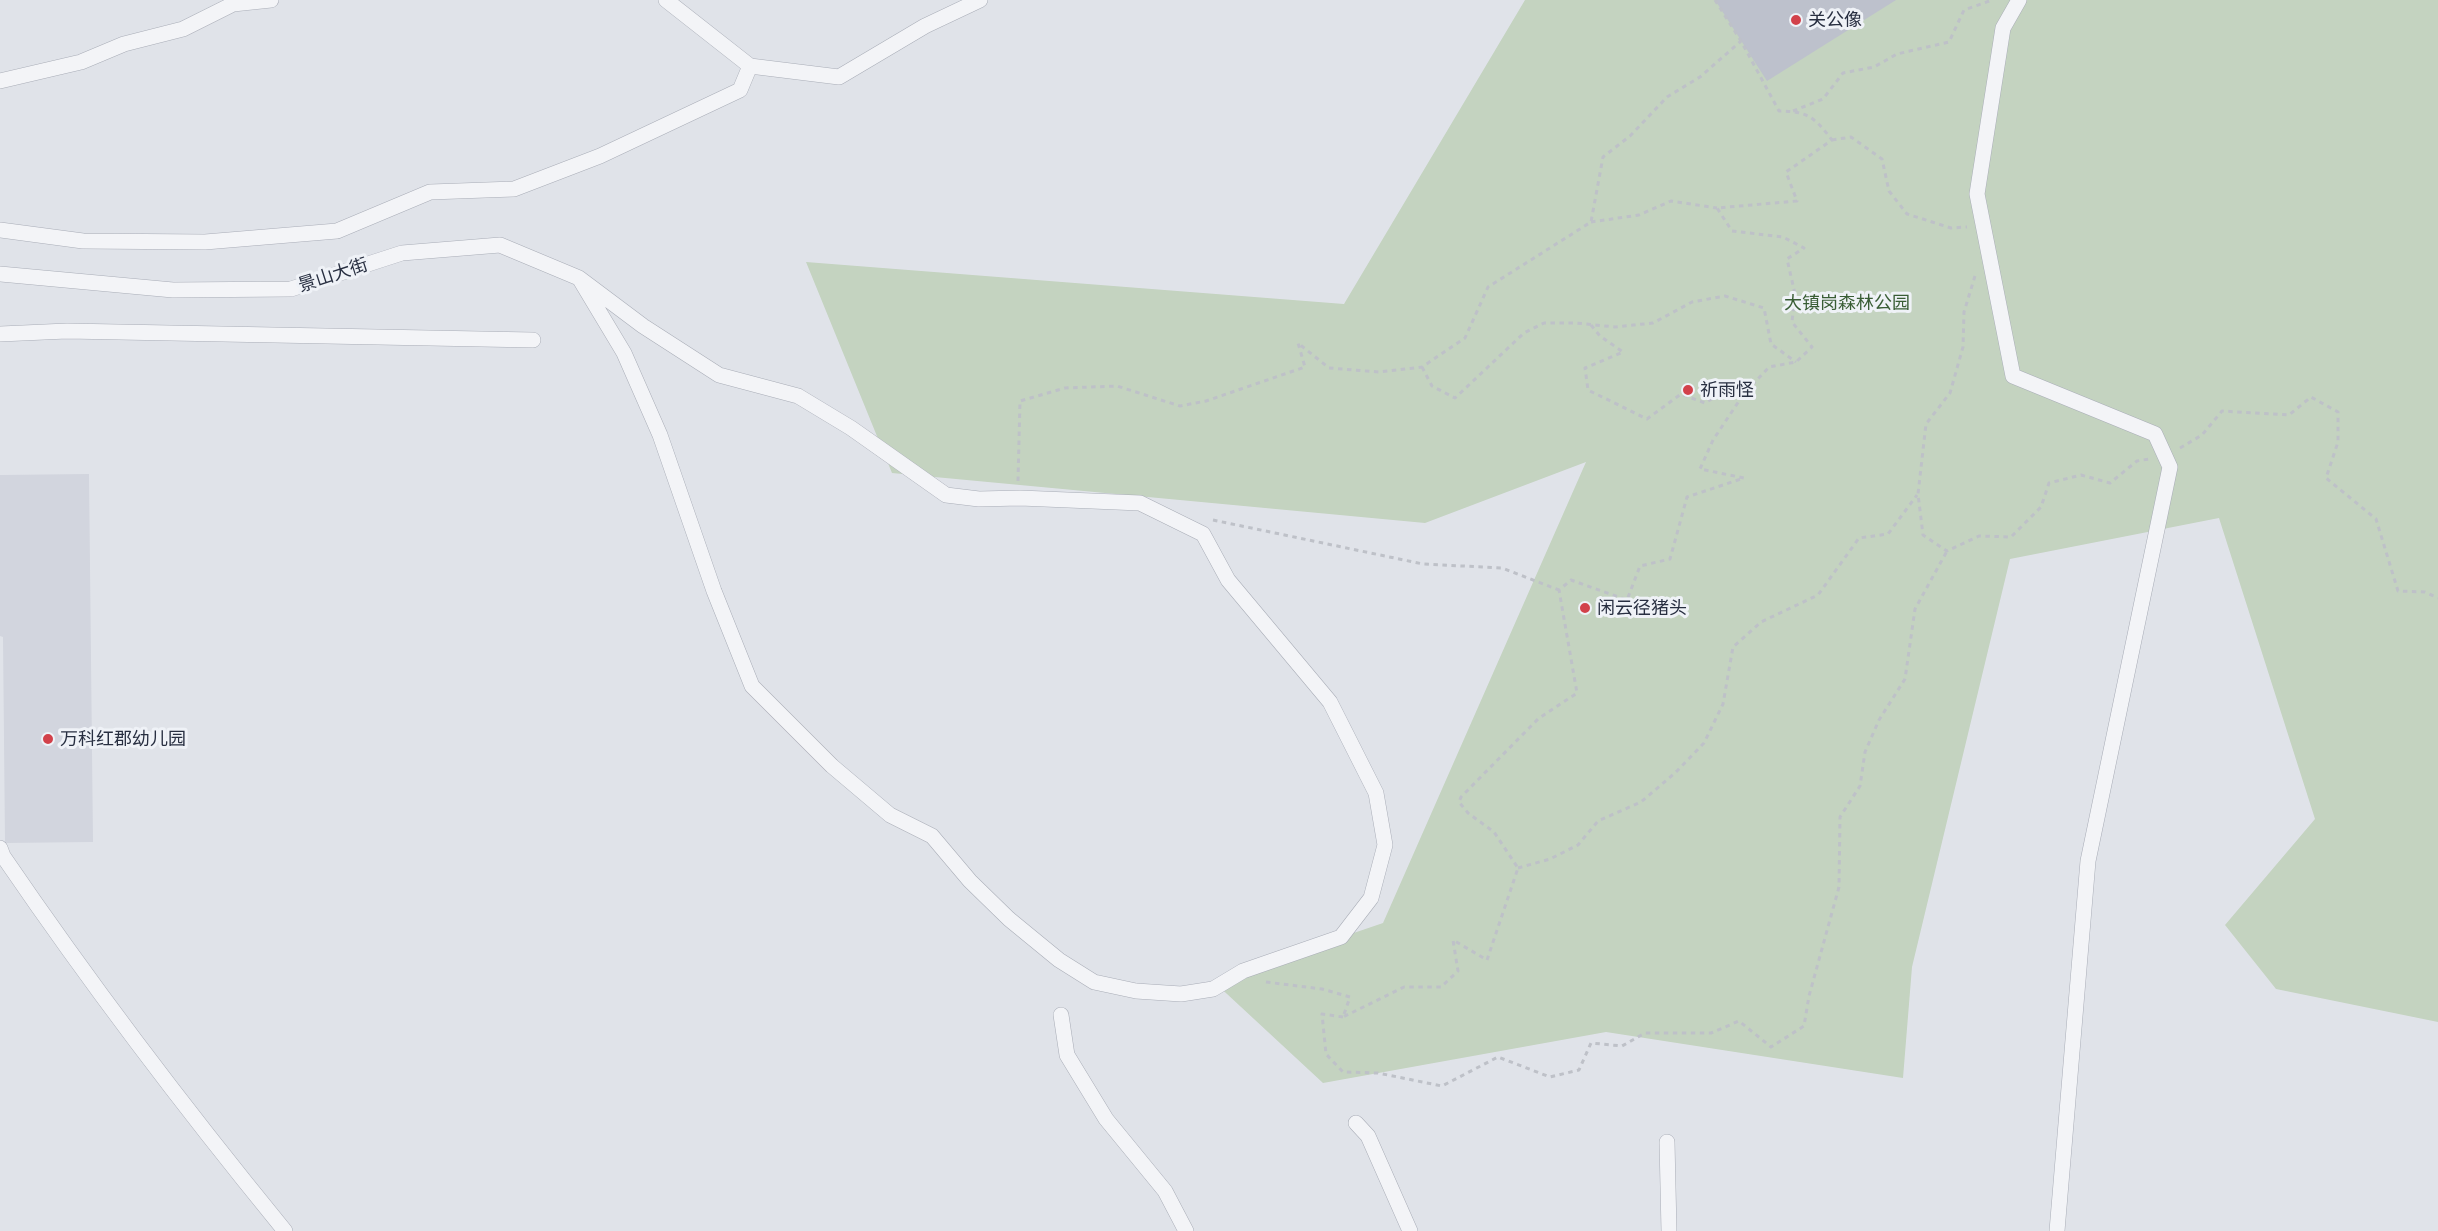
<!DOCTYPE html>
<meta charset="utf-8">
<style>
body{margin:0}
canvas{display:block;background:#e0e3e9}
</style>
<canvas width="2438" height="1231"></canvas>
<script>
const ctx = document.querySelector('canvas').getContext('2d');
ctx.lineJoin = 'round';
function paint(path, color) { ctx.fillStyle = color; ctx.fill(path, 'evenodd'); }
function strokePath(path, color, width, dash) { ctx.strokeStyle = color; ctx.lineWidth = width; ctx.lineCap = dash ? 'butt' : 'round'; ctx.setLineDash(dash || []); ctx.stroke(path); }
function write(font, color, halo, rows, align = 'center') {
  ctx.font = font + ' Lato,"Noto Sans SC",sans-serif'; ctx.lineWidth = 6; ctx.setLineDash([]); ctx.textBaseline = 'middle'; ctx.strokeStyle = halo; ctx.fillStyle = color; for (const [text, x, y, turn = 0] of rows) {
    ctx.save(); ctx.translate(x, y); ctx.rotate((+turn || 0) * Math.PI / 180); ctx.textAlign = isNaN(turn) ? turn : align; if (halo) ctx.strokeText(text, 0, 0); ctx.fillText(text, 0, 0); ctx.restore();
  }
}
const built = new Path2D(`
 M89,474L93,842L5,843L3,637L0,636V475Z`);
const green = new Path2D(`
 M1525,0H2438V1022L2276,989L2225,925L2315,819L2219,518L2010,559L1912,967L1903,1078L1606,1032L1323,1083L1213,981L1383,923L1586,462L1425,523L892,473L806,262L1344,304Z`);
const building = new Path2D(`
 M1715,0H1896L1767,81Z`);
const path = new Path2D(`
 M1793,111L1823,99L1843,73L1874,67L1897,54L1949,42L1964,10L1992,0
 M1832,140L1851,137L1882,159L1889,191L1907,214L1951,228L1967,227
 M1591,222L1639,215L1671,201L1717,208
 M1975,276L1964,312L1963,347L1950,393L1926,424L1918,494L1923,535L1947,551L1979,536L2011,537L2041,507L2049,483L2081,475L2110,483L2137,461L2149,459
 M1591,325L1600,336L1623,352L1585,368L1588,390L1647,419L1681,394L1705,403L1729,388L1743,395
 M1422,367L1432,386L1455,398L1524,333L1544,323H1576L1615,327L1653,323L1692,302L1725,296L1764,308L1771,344L1796,362
 M2180,448L2202,435L2222,411L2289,415L2311,397L2338,412V442L2326,478L2376,519L2398,591L2425,592L2438,598
 M1018,481L1020,401L1065,388L1117,386L1180,406L1206,401L1305,367L1298,343L1329,368L1379,372L1422,367L1465,338L1488,287L1591,222L1603,157L1630,136L1667,97L1700,77L1741,41
 M1213,520L1423,564L1502,568L1559,590
 M1518,868L1550,859L1578,845L1598,821L1641,802L1675,773L1704,743L1723,704L1733,647L1761,622L1818,595L1859,538L1888,534L1917,495
 M1266,982L1322,989L1350,997L1343,1017L1404,987H1441L1458,971L1453,940L1487,960L1518,868L1494,832L1468,813L1459,802L1461,797L1538,719L1577,693L1559,590L1571,580L1627,600L1640,566L1670,559L1687,497L1744,478L1700,469L1713,440L1743,395L1769,367L1796,362L1812,347L1792,322L1795,294L1787,259L1804,248L1783,237L1732,231L1717,208L1797,201L1786,172L1832,140C1815,118 1808,111 1779,111L1741,41L1715,0
 M1343,1017L1322,1014L1326,1054L1343,1072L1378,1073L1442,1086L1498,1057L1550,1077L1579,1070L1591,1043L1622,1046L1645,1033H1711L1739,1021L1771,1047L1804,1026L1809,996L1839,887L1840,817L1860,786L1865,752L1879,720L1905,679L1915,609L1947,551`);
const minor = new Path2D(`
 M666,0L750,66L839,77L925,26L980,0
 M2019,0L2003,28L1977,194L2013,376L2155,434L2170,467L2088,861L2057,1231
 M0,81L81,62L124,44L183,29L233,4L271,0
 M0,230L83,241L205,242L337,231L430,192L514,189L600,156L740,90L750,66
 M0,274L173,290L291,289L402,253L500,245L579,278L643,326L719,375L798,396L851,428L946,495L979,499L1020,498L1140,503L1203,534L1228,580L1330,702L1376,793L1385,845L1371,898L1341,937L1243,971L1213,989L1181,994L1136,991L1094,982L1059,960L1009,919L970,881L932,836L890,815L832,766L752,686L714,591L660,435L624,353L579,278
 M0,334L67,331L533,340
 M0,848L3,856C91,985 186,1110 285,1231
 M1061,1015L1067,1055L1106,1119L1165,1191L1186,1231
 M1356,1123L1368,1136L1410,1231
 M1667,1142L1669,1231`);
const markers = [
 [1796,20,6,"#d2414a"],
 [1688,390,6,"#d2414a"],
 [1585,608,6,"#d2414a"],
 [48,739,6,"#d2414a"]
];
const poiNames = [
 ["关公像",1808,20],
 ["祈雨怪",1700,390],
 ["闲云径猪头",1597,608],
 ["万科红郡幼儿园",60,739]
];
const streetNames = [
 ["景山大街",333,275,-18]
];
const parkNames = [
 ["大镇岗森林公园",1847,303]
];
paint(built, '#d2d5de');
paint(green, '#c4d3c0');
paint(building, '#bdc1cc');
strokePath(minor, '#a9adb7', 16);
strokePath(path, '#bec1c8', 3, [4.5, 4.5]);
strokePath(minor, '#f3f4f7', 15);
for (const [x, y, r, color] of markers) { const dot = new Path2D(); dot.arc(x, y, r, 0, 2 * Math.PI); ctx.fillStyle = color; ctx.fill(dot); strokePath(dot, '#eff2f7', 2); }
write('18px', '#282f41', '#eff2f7', poiNames, 'left');
write('18px', '#282f41', '#eff2f7', streetNames);
write('18px', '#395d35', '#eff2f7', parkNames);
</script>
